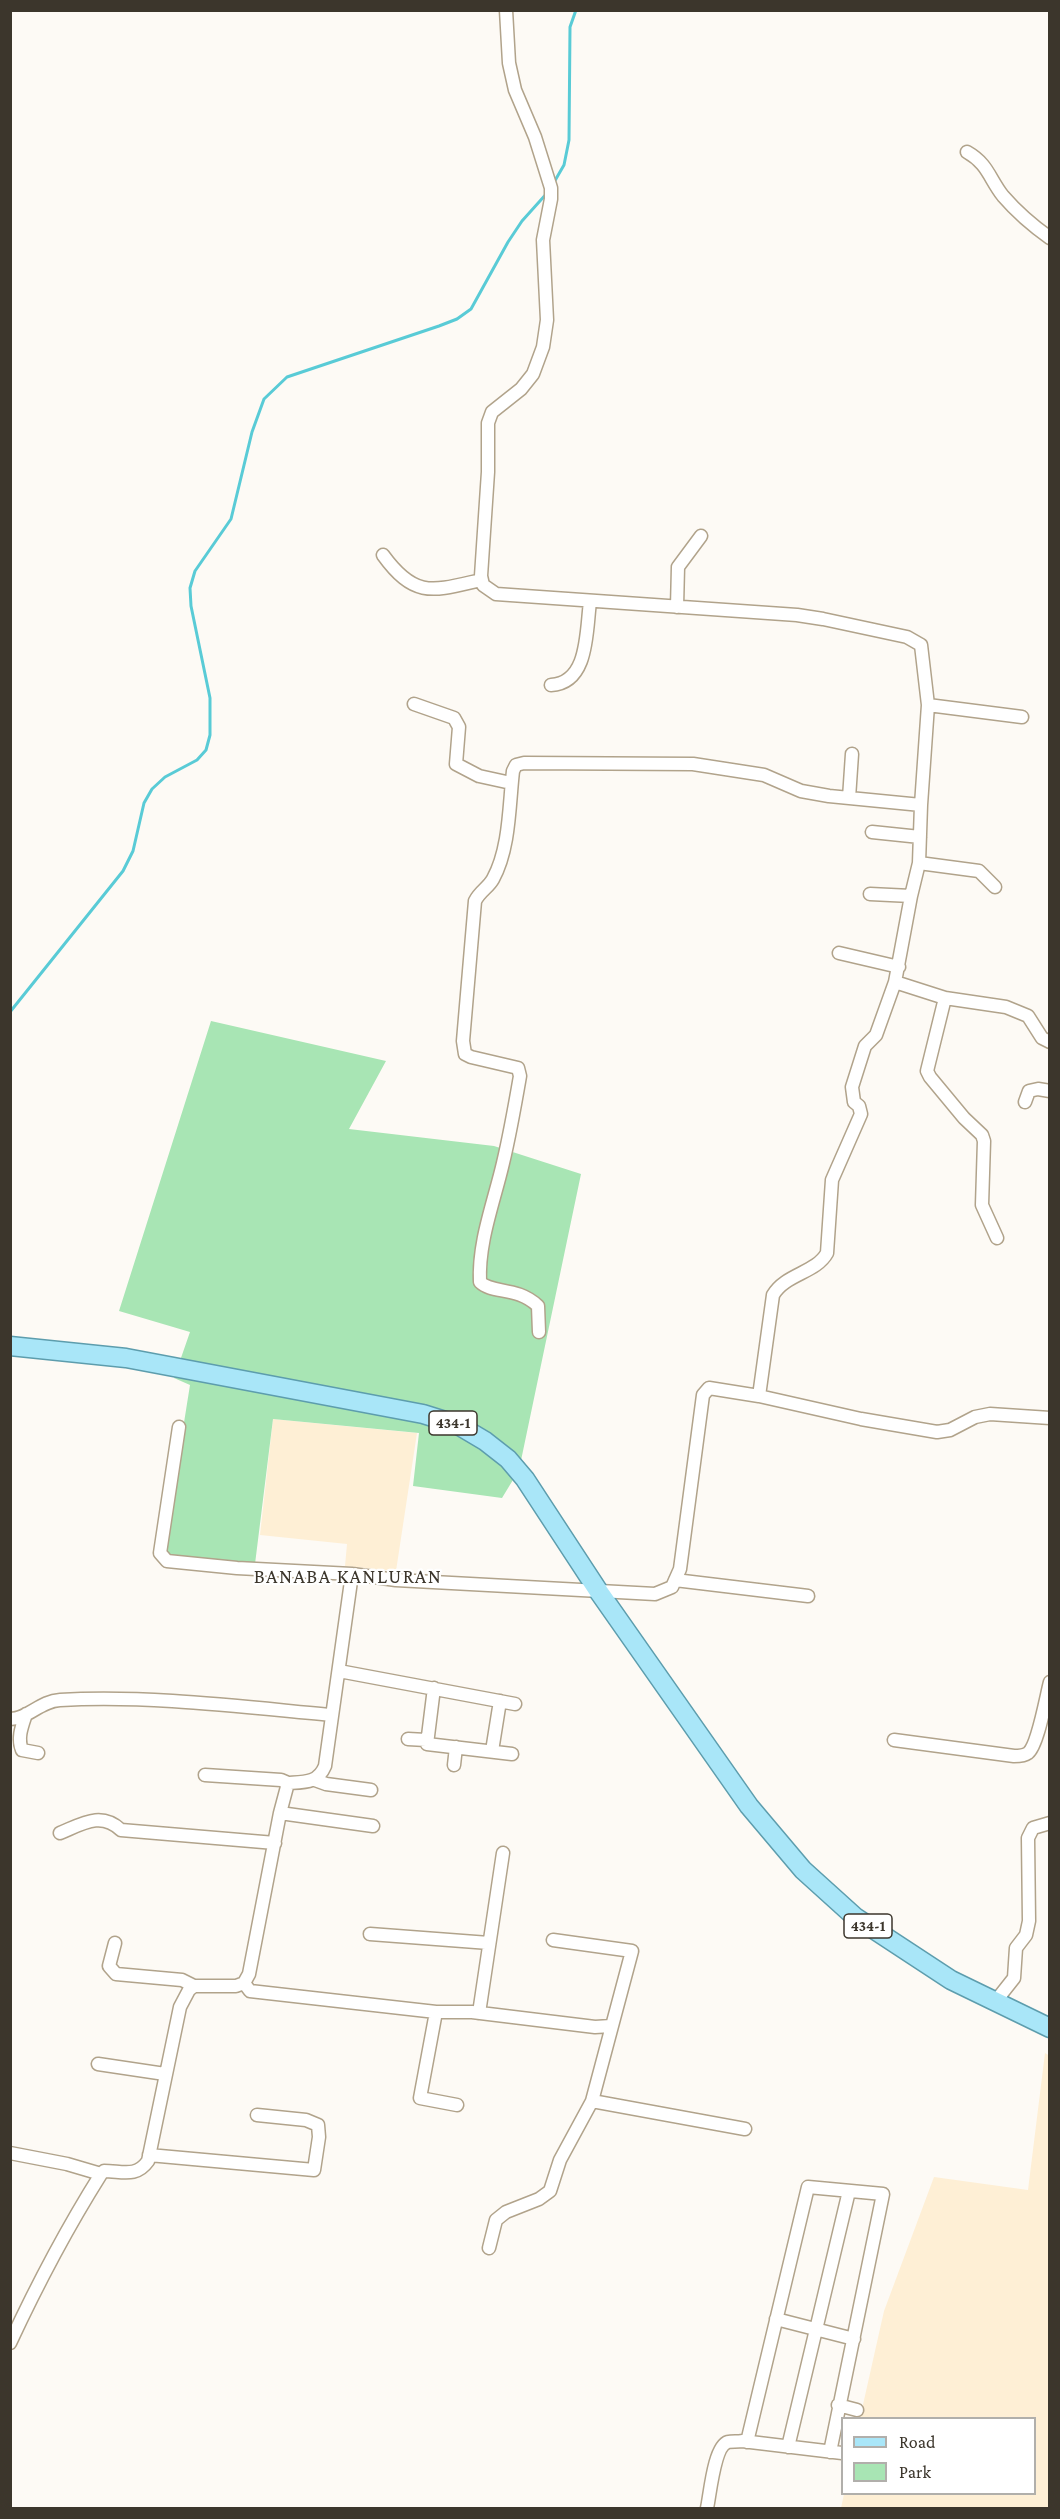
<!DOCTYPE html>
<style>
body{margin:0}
#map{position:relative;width:1060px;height:2519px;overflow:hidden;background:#fdfaf5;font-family:"Crimson Pro",serif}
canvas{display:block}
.frame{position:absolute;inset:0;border:12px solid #3c362c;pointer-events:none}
.legend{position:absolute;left:841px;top:2417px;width:195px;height:78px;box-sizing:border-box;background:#fff;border:2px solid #b1afab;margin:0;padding:8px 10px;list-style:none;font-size:18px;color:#3c362c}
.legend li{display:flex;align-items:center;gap:12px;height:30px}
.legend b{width:30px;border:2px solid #b1afab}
</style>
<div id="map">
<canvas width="1060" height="2519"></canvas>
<div class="frame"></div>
<ul class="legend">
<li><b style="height:8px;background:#a9e6f8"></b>Road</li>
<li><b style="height:16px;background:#a8e5b4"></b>Park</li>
</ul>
</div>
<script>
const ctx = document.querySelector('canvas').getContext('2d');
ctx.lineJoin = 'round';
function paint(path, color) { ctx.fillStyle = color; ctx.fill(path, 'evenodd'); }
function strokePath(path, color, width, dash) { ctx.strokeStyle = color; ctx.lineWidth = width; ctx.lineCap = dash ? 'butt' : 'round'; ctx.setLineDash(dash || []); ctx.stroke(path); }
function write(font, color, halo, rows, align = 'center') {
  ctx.font = font + ' "Crimson Pro",serif'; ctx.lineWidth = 4.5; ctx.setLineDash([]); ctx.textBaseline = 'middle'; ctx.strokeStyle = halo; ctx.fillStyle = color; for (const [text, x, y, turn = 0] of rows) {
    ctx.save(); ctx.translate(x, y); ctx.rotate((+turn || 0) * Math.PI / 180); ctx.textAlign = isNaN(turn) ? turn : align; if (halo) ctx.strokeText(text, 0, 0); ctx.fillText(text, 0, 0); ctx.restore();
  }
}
const built = new Path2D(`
 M273,1419L417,1433L396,1571L345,1566L347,1544L260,1535Z
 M1045,2053L1050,2056L1049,2508H841L844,2494H1034V2418H860L884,2311L934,2177L1028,2190Z`);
const green = new Path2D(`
 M211,1021L386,1061L349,1129L494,1146L581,1174L519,1470L502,1498L413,1486L419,1433L273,1419L255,1564L163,1554L190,1385L174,1378L190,1332L119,1311Z`);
const stream = new Path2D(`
 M553,184L564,165L569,140L570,27L576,10
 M10,1012L123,871L133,851L144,803L152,789L165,777L197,760L206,750L210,735V698L191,606L190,588L195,571L231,519L252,432L264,399L287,377L439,326L457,319L471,309L508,242L522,221L548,192`);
const street = new Path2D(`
 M506,10L509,63L515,90L535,137L551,188V199L543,240L547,320L543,347L533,374L521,389L492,412L488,423V472L481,576L483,585L496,594L797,615L823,619L907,637L921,645L928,705L921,805L919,863L911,896L895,982
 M967,152C988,164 989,178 1003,196C1016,211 1033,226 1050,238
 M383,555C415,599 433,591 481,580
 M677,607L678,567L701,536
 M551,685C589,683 586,631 590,602
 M414,704L454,718L459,727L456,764L479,776L511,783
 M928,705L1022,717
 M849,798L852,754
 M872,832L920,837
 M919,863L979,871L995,887
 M870,894L911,896
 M839,953L899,967
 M945,998L927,1071L930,1077L964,1118L982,1135L984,1141L982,1205L997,1238
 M1025,1102L1029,1091L1038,1089L1050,1091
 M539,1332L538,1306C517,1286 492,1294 480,1282C478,1242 494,1202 503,1163C510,1134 515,1105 520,1076L518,1068L471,1057L465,1054L463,1041L475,901C480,891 488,888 493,879C510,848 509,805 513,771L516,765L524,763L693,764L764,775L801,791L829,796L921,805
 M759,1396L861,1419L937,1432L950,1430L975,1417L990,1414L1050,1418
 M179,1427L160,1553L167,1561L237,1568L352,1574L396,1580L655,1594L672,1587L680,1569L703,1395L709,1388L759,1396L773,1295C785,1274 816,1273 827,1253L832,1180L861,1114L859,1106L854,1102L852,1087L865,1046L876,1035L895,982L945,998L1006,1007L1028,1016L1042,1038L1050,1042
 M675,1580L808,1596
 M339,1671L515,1704
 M434,1688L427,1744L512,1754
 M26,1714C22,1726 17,1738 22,1750L38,1753
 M10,1719C28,1719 40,1701 60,1700C149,1695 243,1707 331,1715
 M408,1739L426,1740
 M894,1740L1014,1756C1019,1756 1024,1756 1028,1753C1038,1745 1046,1697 1050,1682
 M492,1751L500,1701
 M454,1765L456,1747
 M205,1775L281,1780L288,1783
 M315,1780L326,1784L371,1790
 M280,1813L373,1826
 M60,1833C82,1824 101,1811 121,1830L275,1843
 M370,1934L489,1943
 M115,1943L109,1966L116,1974L182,1980L194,1986
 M244,1983L250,1991L436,2012H472L595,2027L611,2026
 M995,2002L1014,1978L1016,1948L1026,1935L1029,1921L1028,1838L1033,1828L1050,1823
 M436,2012L420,2098L457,2105
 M479,2013L503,1853
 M98,2064L165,2074
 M592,2101L745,2129
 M10,2153L67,2164L101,2174
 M149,2155L314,2170L319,2137L318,2125L306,2120L257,2115
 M489,2248L496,2220L506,2212L539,2199L550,2191L560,2160L592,2101L632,1951L553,1940
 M776,2319L854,2339
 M10,2343C37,2285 67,2228 101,2174L104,2171C122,2171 136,2178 148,2161L180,2007L189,1990L194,1986H236L244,1983L249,1974L280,1813L288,1783C305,1782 318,1783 325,1766L352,1574
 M838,2405L857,2410
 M747,2442L808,2187L883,2194L830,2452
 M788,2447L849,2191
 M707,2508C710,2495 714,2446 728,2442C732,2441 738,2442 742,2441L842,2453`);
const primary = new Path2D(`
 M10,1346L126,1358L423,1414L458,1425L485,1441L508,1459L525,1479L599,1592L749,1806L803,1870L855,1917L951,1980L1050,2028`);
const shields = [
 [453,1423,48],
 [868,1926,48]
];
const shieldNames = [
 ["434-1",453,1423],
 ["434-1",868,1926]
];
const quarterNames = [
 ["BANABA KANLURAN",348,1577]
];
paint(built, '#feefd5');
paint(green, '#a8e5b4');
strokePath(stream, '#59cbd6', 3);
strokePath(street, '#b1a38b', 15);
strokePath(primary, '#5d9dad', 21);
strokePath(street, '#fff', 12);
strokePath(primary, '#a9e6f8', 18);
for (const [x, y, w] of shields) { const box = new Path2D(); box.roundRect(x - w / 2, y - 12, w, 24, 4.5); ctx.fillStyle = '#fff'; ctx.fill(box); strokePath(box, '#3c362c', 1.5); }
write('bold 15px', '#3c362c', null, shieldNames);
ctx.letterSpacing = '1.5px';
write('20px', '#3c362c', '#fff', quarterNames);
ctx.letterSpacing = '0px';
</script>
